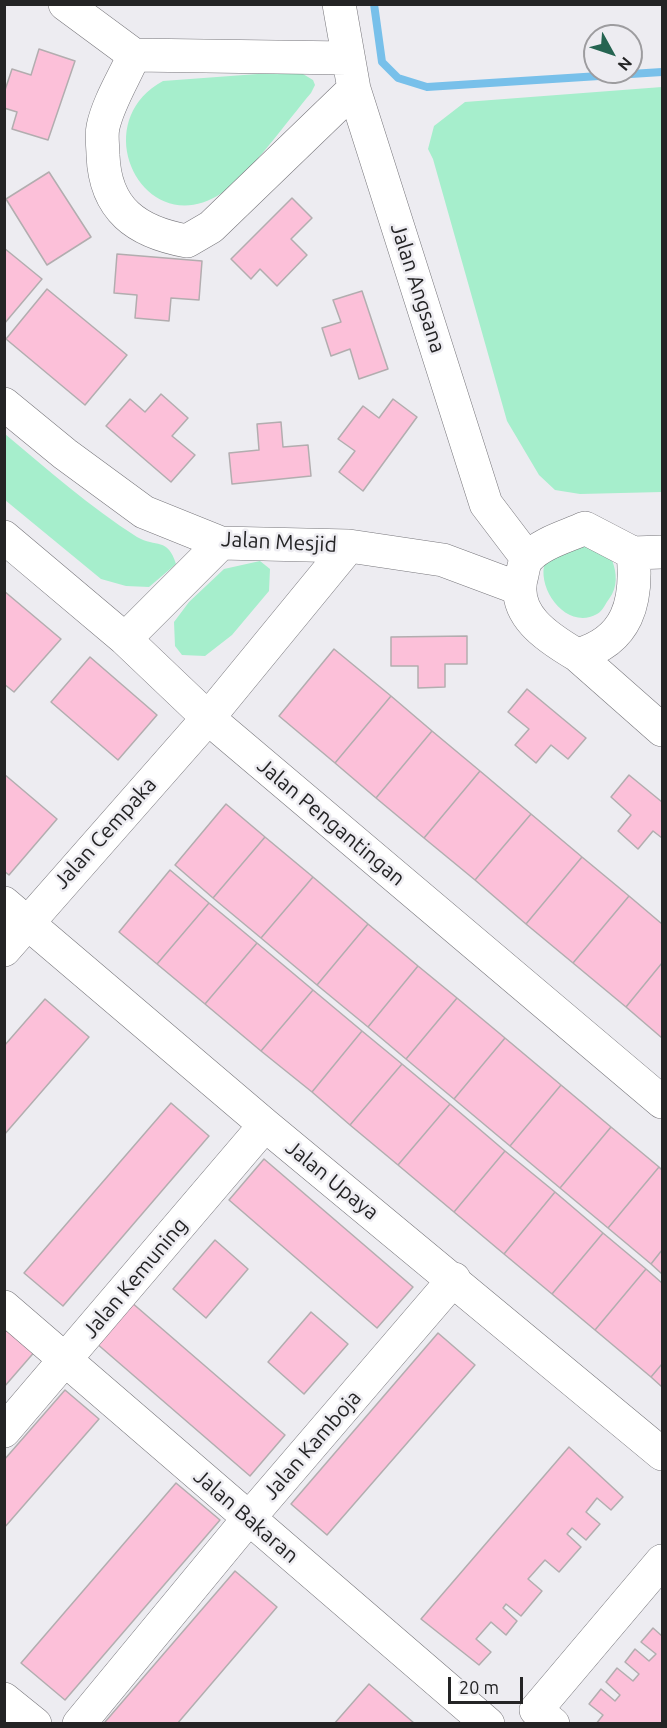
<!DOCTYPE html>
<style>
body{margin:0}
#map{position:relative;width:667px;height:1728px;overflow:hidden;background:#edecf1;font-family:Ubuntu,sans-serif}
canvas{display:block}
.frame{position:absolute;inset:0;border:6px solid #242425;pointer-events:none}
.north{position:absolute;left:583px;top:24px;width:60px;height:60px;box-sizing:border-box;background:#edecf1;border:2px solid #9d9c9f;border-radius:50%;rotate:130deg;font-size:16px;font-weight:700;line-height:24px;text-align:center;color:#242425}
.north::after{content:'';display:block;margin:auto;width:21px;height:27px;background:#256451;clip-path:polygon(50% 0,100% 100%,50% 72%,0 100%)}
.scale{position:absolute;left:448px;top:1677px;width:75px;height:27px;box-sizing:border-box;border:3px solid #242425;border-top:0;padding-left:8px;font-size:18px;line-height:21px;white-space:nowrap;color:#242425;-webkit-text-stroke:4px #edecf1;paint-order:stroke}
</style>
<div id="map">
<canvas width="667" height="1728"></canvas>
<div class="frame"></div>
<div class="north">N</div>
<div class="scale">20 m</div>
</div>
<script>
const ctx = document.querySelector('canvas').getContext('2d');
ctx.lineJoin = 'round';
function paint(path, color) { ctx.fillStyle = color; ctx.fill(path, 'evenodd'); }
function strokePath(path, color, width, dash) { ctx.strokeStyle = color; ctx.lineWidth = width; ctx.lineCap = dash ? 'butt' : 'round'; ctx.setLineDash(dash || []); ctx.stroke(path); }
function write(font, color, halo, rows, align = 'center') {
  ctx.font = font + ' Ubuntu,sans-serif'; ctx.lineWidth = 5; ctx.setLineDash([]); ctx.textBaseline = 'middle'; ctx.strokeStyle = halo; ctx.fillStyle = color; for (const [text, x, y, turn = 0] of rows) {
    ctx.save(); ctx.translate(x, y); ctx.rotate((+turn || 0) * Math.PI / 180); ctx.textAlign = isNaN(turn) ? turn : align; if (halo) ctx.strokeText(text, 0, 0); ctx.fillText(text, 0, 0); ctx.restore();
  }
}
const green = new Path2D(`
 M298,71L313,80L315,85L311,93C288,120 250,174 222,193C145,244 84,124 163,81Z
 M662,87V492L580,494L555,490L539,475L507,421L433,159L428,149L434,126L465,102Z
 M5,434C48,470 90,507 137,537C156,548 168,537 176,564L149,587L126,586L101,579L5,500Z
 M581,544L612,560C617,573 618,587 609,599C605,604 603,611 597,614C567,631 536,589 545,562Z
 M260,561L270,569L269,591L232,635L205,656L182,655L175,646L174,622L189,602L224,569Z`);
const stream = new Path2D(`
 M374,4L382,62L398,78L427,87L662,72`);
const building = new Path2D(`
 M39,49L75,61L48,140L12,129L17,112L4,108V93L12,69L31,75Z
 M49,172L91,237L47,265L6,199Z
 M292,198L312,218L291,239L307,255L277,286L260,269L251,279L231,259Z
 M4,248L42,279L4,324Z
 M117,254L202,261L199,300L171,298L169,321L135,318L137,295L114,293Z
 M47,289L127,355L85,405L6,339Z
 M362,291L388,369L359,379L350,349L331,356L322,328L341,322L333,300Z
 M161,394L188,418L172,436L195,455L171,482L106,426L130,399L145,412Z
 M393,399L417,417L363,491L339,472L355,451L338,439L363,406L379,418Z
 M281,422L283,447L308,445L311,476L232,484L229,453L259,450L257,424Z
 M4,591L61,639L14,692L4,684Z
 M467,636V664H445V687L418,688V666H391V637Z
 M334,649L391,696L335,763L279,716Z
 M90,657L157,715L118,760L51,702Z
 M527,689L586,738L568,759L551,745L536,763L515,745L529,729L508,712Z
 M391,696L432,731L376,798L335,763Z
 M432,731L480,771L424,838L376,798Z
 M480,771L531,814L475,880L424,838Z
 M4,774L57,819L9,875L4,871Z
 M629,775L662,802V838L653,831L638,849L618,831L631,815L611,797Z
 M226,804L265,837L213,898L175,865Z
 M531,814L582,857L526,924L475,880Z
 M265,837L313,877L261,938L213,898Z
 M582,857L629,896L573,963L526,924Z
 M170,870L209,903L157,964L119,932Z
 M313,877L368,924L317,985L261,938Z
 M629,896L662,924V963L626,1007L573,963Z
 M209,903L257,943L205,1004L157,964Z
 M368,924L418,966L368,1027L317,985Z
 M257,943L313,990L261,1051L205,1004Z
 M662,963V1038L626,1007Z
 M418,966L457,998L406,1059L368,1027Z
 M313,990L362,1031L312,1092L261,1051Z
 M457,998L505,1038L454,1099L406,1059Z
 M45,999L89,1037L4,1135V1046Z
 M362,1031L402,1064L350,1125L312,1092Z
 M505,1038L561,1085L510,1146L454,1099Z
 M402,1064L450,1104L398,1165L350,1125Z
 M561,1085L611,1127L560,1188L510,1146Z
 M171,1103L209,1136L63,1306L24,1273Z
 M450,1104L505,1151L454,1212L398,1165Z
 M611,1127L659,1167L608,1228L560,1188Z
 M505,1151L555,1192L504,1254L454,1212Z
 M264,1159L413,1287L377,1328L229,1200Z
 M659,1167L662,1170V1250L651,1264L608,1228Z
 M555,1192L603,1233L552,1294L504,1254Z
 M603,1233L646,1269L595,1330L552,1294Z
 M215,1240L248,1269L206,1318L173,1289Z
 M662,1250V1274L651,1264Z
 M646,1269L662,1283V1364L651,1377L595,1330Z
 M131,1302L285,1435L250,1476L96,1343Z
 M311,1312L348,1344L304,1394L268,1362Z
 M4,1322L37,1349L4,1387Z
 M438,1333L475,1365L327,1535L291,1504Z
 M662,1364V1387L651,1377Z
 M65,1390L99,1419L4,1528V1460Z
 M569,1447L623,1497L611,1510L597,1498L586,1512L600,1524L586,1540L572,1528L567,1534L581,1547L559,1572L545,1560L528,1579L542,1591L521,1616L506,1604L503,1608L517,1621L506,1635L491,1622L476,1639L491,1652L479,1665L421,1619Z
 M176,1483L220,1520L65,1700L21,1663Z
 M235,1571L277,1607L177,1724H107L105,1722Z
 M653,1628L662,1636V1724H596L603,1715L589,1704L601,1689L615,1701L620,1695L606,1682L617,1668L633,1681L639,1674L625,1662L635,1649L649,1661L656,1654L641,1642Z
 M369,1684L414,1723L413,1724H334Z`);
const minor = new Path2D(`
 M65,4L134,55
 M339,4L354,89L486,504L527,558
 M347,58L134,55C124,78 108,103 103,127C101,136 103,146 103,155C105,210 137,232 187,241L211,227L354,89
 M4,404L65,454L144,512L221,543L349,546L443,560L518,588
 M585,528L633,553C638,602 628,641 577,655C548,638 510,614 522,575C523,570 524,562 528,558C541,543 568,536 585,528Z
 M4,537L125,639L208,718L662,1102
 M633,553L662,552
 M125,639L221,543
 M577,655L662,730
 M4,903L265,1125L662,1454
 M4,950L208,718L349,546
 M4,1307L488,1724
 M4,1431L265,1125
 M4,1699L35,1724
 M79,1724L249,1518L454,1279
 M553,1724L536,1710L662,1561`);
const streetNames = [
 ["Jalan Angsana",418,288,72],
 ["Jalan Mesjid",279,542,3],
 ["Jalan Pengantingan",331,822,40],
 ["Jalan Cempaka",105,833,-48],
 ["Jalan Upaya",332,1180,39],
 ["Jalan Kemuning",135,1278,-50],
 ["Jalan Kamboja",312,1445,-49],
 ["Jalan Bakaran",246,1516,41]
];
paint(green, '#a6eecc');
strokePath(stream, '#78c0ea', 8);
paint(building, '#fcc0d9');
strokePath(building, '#b2adaf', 1.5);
strokePath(minor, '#78777c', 34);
strokePath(minor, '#fff', 33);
write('21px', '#242425', '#edecf1', streetNames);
</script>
